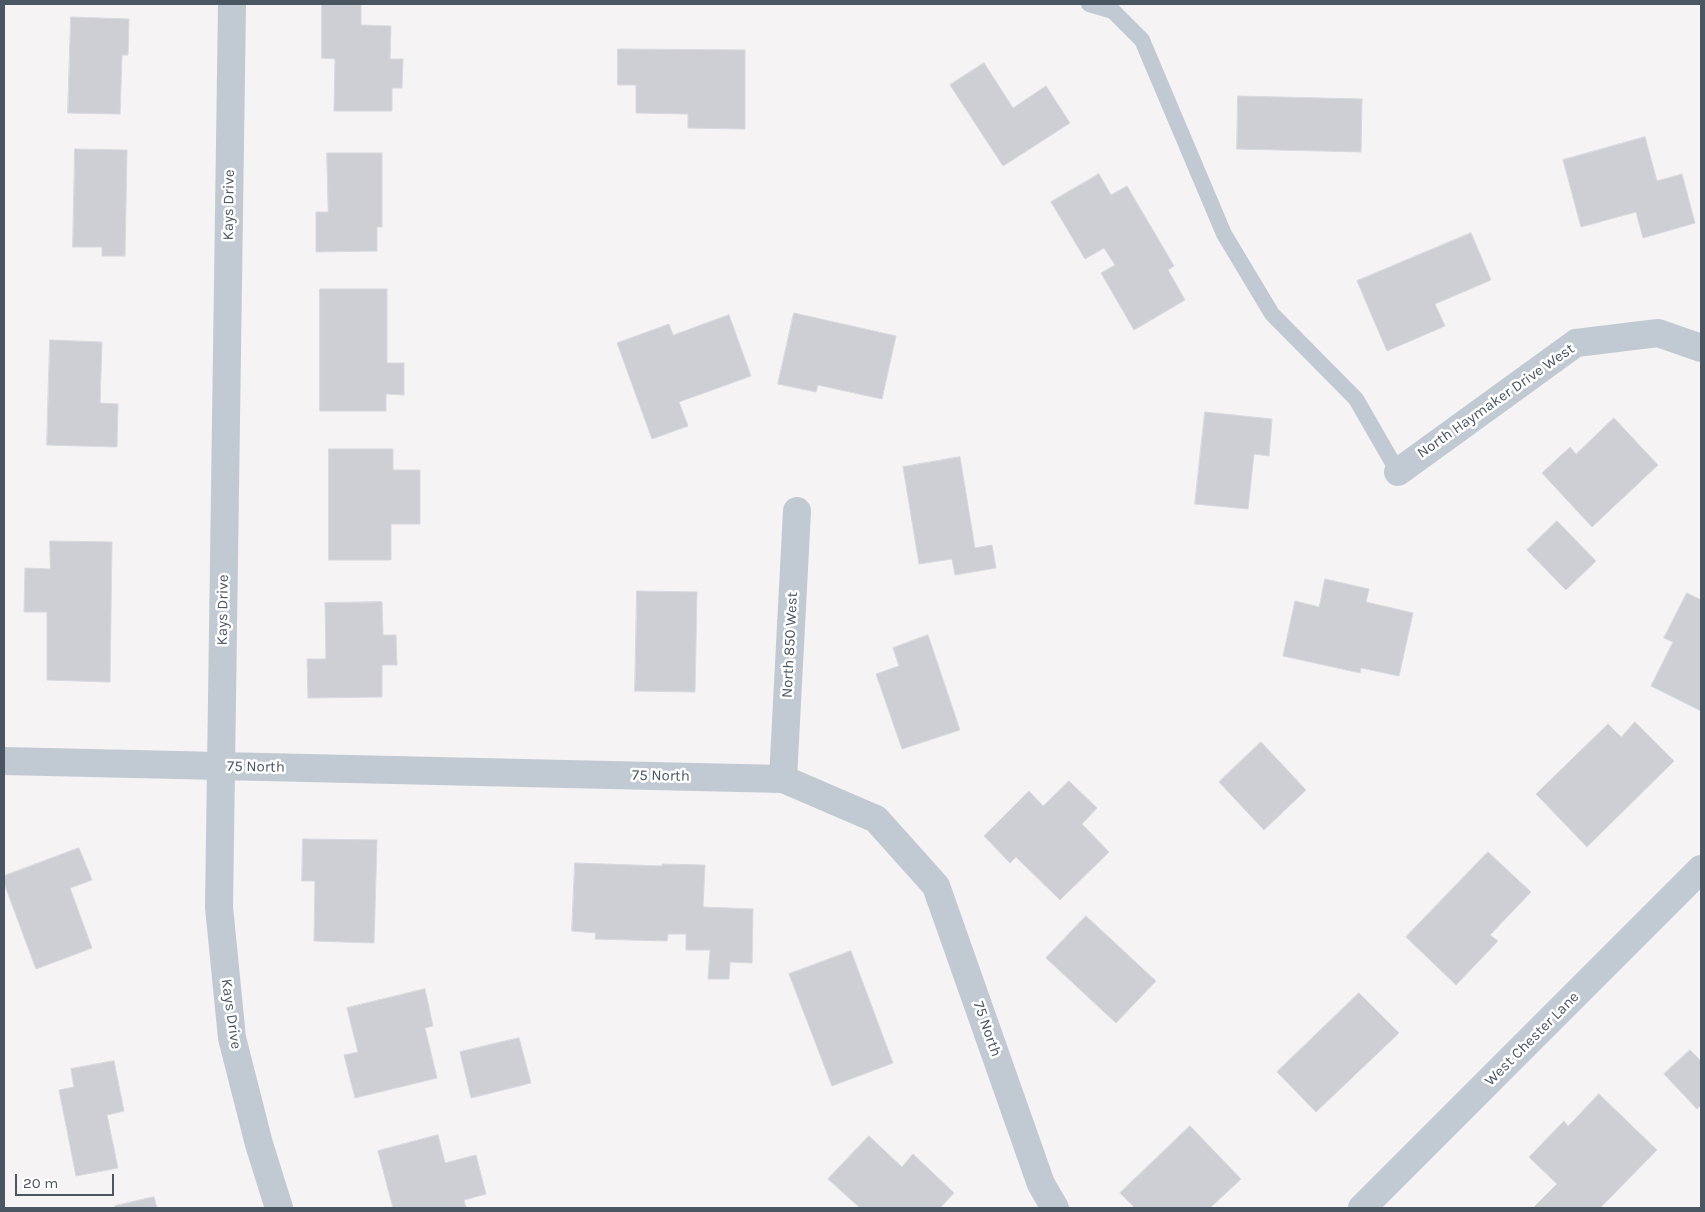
<!DOCTYPE html>
<style>
body{margin:0}
#map{position:relative;width:1705px;height:1212px;overflow:hidden;background:#f5f3f3;font-family:Karla,sans-serif}
canvas{display:block}
.frame{position:absolute;inset:0;border:5px solid #4a5661;pointer-events:none}
.scale{position:absolute;left:15px;top:1174px;width:99px;height:22px;box-sizing:border-box;border:2px solid #4a5661;border-top:0;padding-left:6px;font-size:15px;line-height:18px;white-space:nowrap;color:#4a5661;-webkit-text-stroke:4px #fff;paint-order:stroke}
</style>
<div id="map">
<canvas width="1705" height="1212"></canvas>
<div class="frame"></div>
<div class="scale">20 m</div>
</div>
<script>
const ctx = document.querySelector('canvas').getContext('2d');
ctx.lineJoin = 'round';
function paint(path, color) { ctx.fillStyle = color; ctx.fill(path, 'evenodd'); }
function strokePath(path, color, width, dash) { ctx.strokeStyle = color; ctx.lineWidth = width; ctx.lineCap = dash ? 'butt' : 'round'; ctx.setLineDash(dash || []); ctx.stroke(path); }
function write(font, color, halo, rows, align = 'center') {
  ctx.font = font + ' Karla,sans-serif'; ctx.lineWidth = 5; ctx.setLineDash([]); ctx.textBaseline = 'middle'; ctx.strokeStyle = halo; ctx.fillStyle = color; for (const [text, x, y, turn = 0] of rows) {
    ctx.save(); ctx.translate(x, y); ctx.rotate((+turn || 0) * Math.PI / 180); ctx.textAlign = isNaN(turn) ? turn : align; if (halo) ctx.strokeText(text, 0, 0); ctx.fillText(text, 0, 0); ctx.restore();
  }
}
const building = new Path2D(`
 M322,4H361V25L391,26L390,59H403L402,88H392V111H334L335,59L322,58Z
 M71,17L129,19L128,55H122L120,114L68,113Z
 M618,49L745,50V129L688,128V114L636,113V85H618Z
 M984,63L1013,108L1046,86L1070,123L1003,166L950,85Z
 M1238,96L1362,99L1361,152L1237,149Z
 M1645,137L1657,181L1682,174L1695,223L1643,238L1636,212L1581,227L1563,160Z
 M75,149L127,150L125,256H102V247H73Z
 M327,153H382V227H377V251L316,252V212H328Z
 M1099,174L1111,195L1127,186L1174,266L1168,270L1185,300L1134,330L1101,273L1115,265L1104,248L1085,259L1051,202Z
 M1471,233L1491,280L1435,304L1445,326L1387,351L1357,281Z
 M320,289H387V363H404V395L386,394V411H320Z
 M794,313L896,336L882,399L818,385L816,392L778,384Z
 M729,315L751,376L679,402L688,426L652,439L617,343L669,324L673,335Z
 M50,340L102,342L100,403L118,404L117,447L47,445Z
 M1205,412L1272,419L1269,456L1254,454L1248,509L1195,504Z
 M1614,418L1658,465L1592,527L1542,473L1570,447L1576,454Z
 M329,449H393V470H420V524H391V560H329Z
 M960,457L975,548L992,545L996,568L955,575L952,559L919,564L903,467Z
 M1557,521L1596,561L1566,590L1527,550Z
 M50,541L112,542L110,682L47,680V612H24L25,568L50,569Z
 M1325,579L1369,589L1366,602L1413,613L1399,676L1361,668L1360,673L1283,656L1295,601L1319,607Z
 M637,591L697,592L695,692L635,691Z
 M1687,593L1701,600V711L1651,686L1673,642L1664,638Z
 M382,602L383,635H396L397,665H382V697L308,698L307,659H326L325,603Z
 M928,635L960,730L902,749L876,674L899,666L893,648Z
 M1635,722L1674,761L1587,847L1536,794L1608,724L1621,737Z
 M1261,742L1306,790L1264,830L1219,782Z
 M1069,781L1097,808L1082,824L1109,852L1060,900L1016,857L1010,863L984,836L1029,791L1043,806Z
 M303,839L377,840L374,943L314,941L315,881H302Z
 M79,848L92,880L70,888L92,948L36,969L4,883V876Z
 M1488,852L1531,892L1490,935L1498,941L1456,985L1406,937Z
 M575,863L662,866V864L705,865L703,907L753,909L752,963L730,962L729,979H708L710,950H686V934H668L667,941L595,939L596,933L572,931Z
 M1086,916L1156,981L1116,1023L1046,958Z
 M851,951L893,1063L832,1086L789,974Z
 M425,989L433,1026L425,1028L437,1078L355,1098L344,1055L358,1052L347,1008Z
 M1359,993L1399,1033L1316,1112L1277,1072Z
 M519,1038L531,1083L471,1098L460,1052Z
 M1690,1050L1701,1061V1105L1697,1109L1664,1074Z
 M114,1061L124,1111L107,1115L118,1168L76,1176L59,1090L74,1087L71,1069Z
 M1599,1094L1657,1150L1600,1208H1533L1557,1184L1529,1157L1564,1121L1568,1126Z
 M1190,1126L1241,1179L1210,1208H1135L1120,1193Z
 M438,1135L445,1163L476,1155L486,1194L464,1200L466,1208H393L378,1151Z
 M869,1136L902,1167L913,1154L954,1193L940,1208H860L828,1179Z
 M154,1197L157,1208H115V1206Z`);
const service = new Path2D(`
 M1089,4L1113,11L1142,40L1224,234L1272,314L1356,399L1398,472`);
const minor = new Path2D(`
 M232,4L219,907L232,1038L259,1144L279,1208
 M1398,472L1576,343L1658,333L1701,348
 M4,761L783,779L876,819L936,886L1041,1184L1055,1208
 M783,779L797,511
 M1362,1208L1701,869`);
const streetNames = [
 ["Kays Drive",229,205,-89],
 ["North Haymaker Drive West",1496,401,-35],
 ["Kays Drive",223,610,-89],
 ["North 850 West",790,645,-87],
 ["75 North",256,767,1],
 ["75 North",661,776,1],
 ["Kays Drive",231,1014,82],
 ["75 North",987,1029,71],
 ["West Chester Lane",1532,1039,-45]
];
paint(building, '#cdcfd5');
strokePath(building, '#d7d9de', 1);
strokePath(service, '#c1cad2', 16);
strokePath(minor, '#c1cad2', 28);
write('15px', '#4a5661', '#fff', streetNames);
</script>
